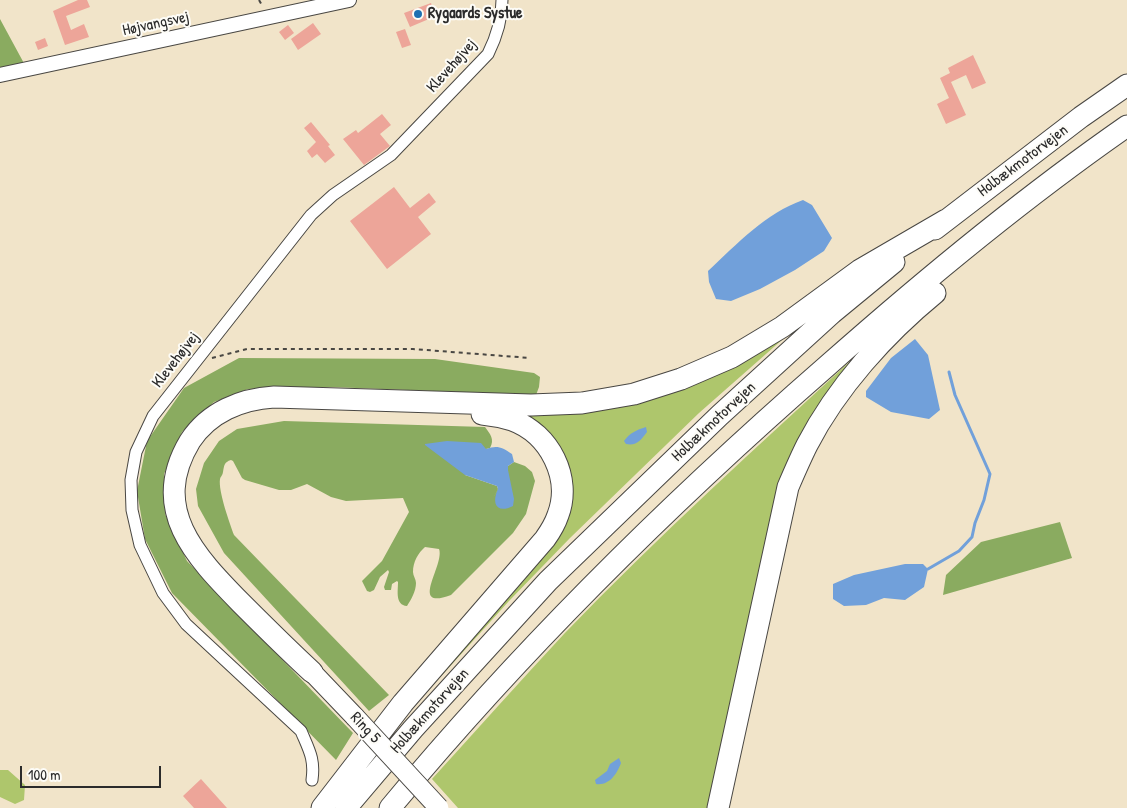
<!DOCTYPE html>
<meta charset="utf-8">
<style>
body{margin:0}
#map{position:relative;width:1127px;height:808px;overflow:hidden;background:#f1e4c9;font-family:"Patrick Hand",sans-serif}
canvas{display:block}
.scale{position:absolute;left:20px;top:766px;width:141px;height:22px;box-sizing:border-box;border:2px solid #2b2b2b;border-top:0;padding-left:6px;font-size:15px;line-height:18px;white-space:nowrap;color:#2b2b2b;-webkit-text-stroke:4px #fdfcf7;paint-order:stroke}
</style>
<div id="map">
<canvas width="1127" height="808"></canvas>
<div class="scale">100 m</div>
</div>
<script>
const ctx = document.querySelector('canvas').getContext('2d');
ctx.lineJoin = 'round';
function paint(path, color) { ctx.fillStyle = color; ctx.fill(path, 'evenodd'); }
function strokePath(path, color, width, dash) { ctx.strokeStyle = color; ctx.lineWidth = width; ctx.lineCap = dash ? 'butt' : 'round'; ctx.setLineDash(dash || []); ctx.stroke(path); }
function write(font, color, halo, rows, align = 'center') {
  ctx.font = font + ' "Patrick Hand",sans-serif'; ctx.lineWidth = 4; ctx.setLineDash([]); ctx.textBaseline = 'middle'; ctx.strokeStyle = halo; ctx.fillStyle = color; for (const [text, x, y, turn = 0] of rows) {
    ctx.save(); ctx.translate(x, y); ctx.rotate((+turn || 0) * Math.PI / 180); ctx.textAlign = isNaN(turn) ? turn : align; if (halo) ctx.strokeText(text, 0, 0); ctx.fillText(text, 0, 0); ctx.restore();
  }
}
const green = new Path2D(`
 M783,339L699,413L570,538L509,601L388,735L459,644L568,489L514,413L555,410Z
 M859,353L783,475L771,516L709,808H458L432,779C476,731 519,682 564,634C658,536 759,445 859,353Z
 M0,770H8L25,785L24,800L15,804L0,797Z`);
const forest = new Path2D(`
 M0,19L26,67L0,72Z
 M239,358L435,359L534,373L540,377L539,387L536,395L331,387L248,389L214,402L182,432L164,474L165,514L187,561L353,733L336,760L172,593L145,539L137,491L147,441L184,388Z
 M284,421L485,427C490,434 495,439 490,448L486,449L465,475L497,486L498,489L494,497L508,470V466L514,462L525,466L532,472L535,481L526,514L513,533L451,595C408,611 445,565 439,549L425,547C418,553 413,562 413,572C413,576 416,579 416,583C416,591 411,600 407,606C395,605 398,591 398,582L397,581L392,584L391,590H385L384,587L389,572L388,570L380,577L374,590L370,592L367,591L362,581L382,561L409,512L403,498L346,501L331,497L307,484L291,490H279L245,480L242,478L233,461L231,460C224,462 224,466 223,472C223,475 220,477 220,479C218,491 230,524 234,535L389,695L369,711L224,553L198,506L196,489L204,463L219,441L237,429Z
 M1060,522L1072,558L943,595L946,575L981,542Z`);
const water = new Path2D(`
 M803,200L812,205L832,238L824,251L795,270L760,289L731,301L716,299L709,282L708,271C737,244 766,213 803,200Z
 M915,339L928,355L940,410L929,419L891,412L866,397V391L891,358Z
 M646,427L647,432C641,440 637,446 626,444L624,441C630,433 636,430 646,427Z
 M447,441L481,443L486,449C497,445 502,447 512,454L514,462L508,466V470L514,499L513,506C497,514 491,504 498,489L497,486L465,475L425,445V444Z
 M905,564H923L928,569L924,587L905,600L884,598L866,605L844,606L833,599V584L854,575Z
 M619,758L621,763C617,774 609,786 596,784L595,780L607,771L610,764Z`);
const stream = new Path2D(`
 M928,569L959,551L972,537L975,523L984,500L990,474L955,395L949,372`);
const building = new Path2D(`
 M78,0H87L90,7L66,16L71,30L84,24L89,37L65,45L53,11Z
 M431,3L436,16L410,27L404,13Z
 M313,23L321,34L298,50L291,39Z
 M288,25L294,33L285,40L279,32Z
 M405,29L411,45L402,48L396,32Z
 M45,38L48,46L38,50L35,42Z
 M973,55L986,83L972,89L966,75L951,82L966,115L946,124L937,104L949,98L940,78L950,73L948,68Z
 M382,114L391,125L380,134L390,146L364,165L343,139L356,130L358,133Z
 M311,122L330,145L328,146L335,155L325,163L317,154L312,158L307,151L316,142L304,128Z
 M394,187L410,208L429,193L436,202L418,217L431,234L387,269L350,221Z
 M201,779L227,808H194L183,796Z`);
const path = new Path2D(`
 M259,0L263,7
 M212,358L247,349H413L530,358`);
const minor = new Path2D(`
 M312,780C315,759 309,750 301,731L186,624L163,593L140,545L132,510L131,480L136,452L153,416L311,215L333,195L391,155L488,54C497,36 502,20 502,0`);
const tertiary = new Path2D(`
 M0,75L349,0`);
const trunk = new Path2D(`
 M312,672L355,717`);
const motorway = new Path2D(`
 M935,229L1081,117L1127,85
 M312,672C287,649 264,626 241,603C195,556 149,509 190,441C209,412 241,399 274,397L531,405L582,403L634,394L681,379L732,357L782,327L860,270L946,220
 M322,808L403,703L545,539C550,532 555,524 558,515C572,478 550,434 512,420C502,417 492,415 482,414
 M346,808L413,729L548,581L720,415L832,313L894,262
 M390,808C522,649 671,502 827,366C923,281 1022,199 1127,126
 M718,808L788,487C794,473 800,459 807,445C837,387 885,334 935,293`);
const trunkBridge = new Path2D(`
 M355,717L439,808`);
const markers = [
 [418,14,5,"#1f6fb2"]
];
const poiNames = [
 ["Rygaards Systue",428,14]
];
const streetNames = [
 ["Højvangsvej",156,24,-12],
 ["Klevehøjvej",452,66,-48],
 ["Holbækmotorvejen",1023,161,-37],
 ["Klevehøjvej",176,360,-52],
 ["Holbækmotorvejen",714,422,-43],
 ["Holbækmotorvejen",430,711,-48],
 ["Ring 5",365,728,47]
];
paint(green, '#aec66c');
paint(forest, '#8aab60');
paint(water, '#71a0da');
strokePath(stream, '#71a0da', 3);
paint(building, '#eda599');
strokePath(minor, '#494743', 13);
strokePath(tertiary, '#494743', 16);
strokePath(trunk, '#494743', 21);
strokePath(motorway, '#494743', 23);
strokePath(path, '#494743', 2, [4, 4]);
strokePath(minor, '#fff', 11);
strokePath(tertiary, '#fff', 14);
strokePath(trunk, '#fff', 19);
strokePath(motorway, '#fff', 21);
strokePath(trunkBridge, '#494743', 21, []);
strokePath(trunkBridge, '#fff', 19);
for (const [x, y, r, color] of markers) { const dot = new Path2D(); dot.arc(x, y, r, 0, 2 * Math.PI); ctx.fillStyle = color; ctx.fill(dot); strokePath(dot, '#fdfcf7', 2); }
write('bold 16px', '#2b2b2b', '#fdfcf7', poiNames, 'left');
write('16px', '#2b2b2b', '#fdfcf7', streetNames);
</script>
